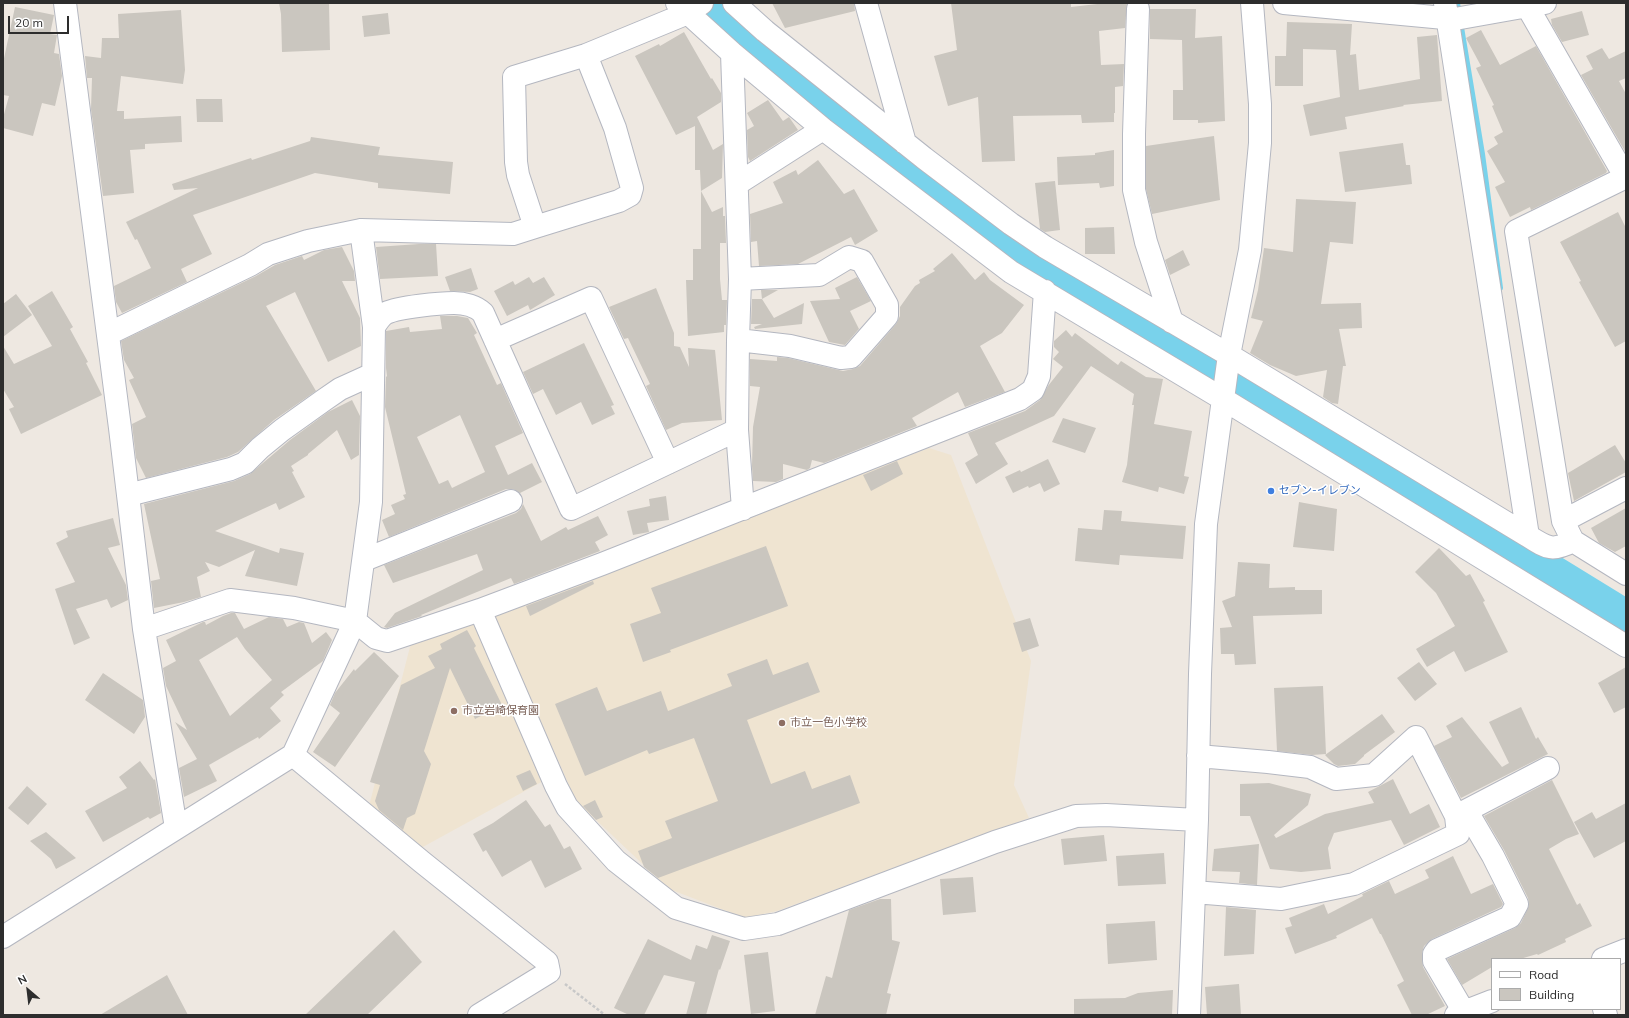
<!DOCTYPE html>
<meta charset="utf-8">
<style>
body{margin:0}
#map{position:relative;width:1629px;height:1018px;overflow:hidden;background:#eee8e1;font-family:Mulish,sans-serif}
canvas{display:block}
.frame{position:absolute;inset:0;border:4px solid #2d2d2d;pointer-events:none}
.legend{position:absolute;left:1491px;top:958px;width:130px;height:52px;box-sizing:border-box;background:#fff;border:1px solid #ababab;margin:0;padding:5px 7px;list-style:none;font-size:12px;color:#2d2d2d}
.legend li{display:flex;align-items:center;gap:8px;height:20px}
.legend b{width:20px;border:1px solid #ababab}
.north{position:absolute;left:8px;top:970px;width:40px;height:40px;-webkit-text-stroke:3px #fff;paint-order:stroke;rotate:332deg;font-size:11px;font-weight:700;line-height:16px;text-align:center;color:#2d2d2d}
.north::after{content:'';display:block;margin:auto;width:14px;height:18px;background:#2d2d2d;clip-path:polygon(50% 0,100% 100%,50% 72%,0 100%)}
.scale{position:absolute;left:8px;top:16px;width:61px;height:18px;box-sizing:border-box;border:2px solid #2d2d2d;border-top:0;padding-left:5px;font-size:12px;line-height:14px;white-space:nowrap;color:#2d2d2d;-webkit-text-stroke:3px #fff;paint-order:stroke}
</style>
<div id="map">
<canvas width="1629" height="1018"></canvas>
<div class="frame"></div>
<ul class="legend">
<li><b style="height:5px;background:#fff"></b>Road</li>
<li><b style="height:11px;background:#cac6bf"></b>Building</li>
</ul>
<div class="north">N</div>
<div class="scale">20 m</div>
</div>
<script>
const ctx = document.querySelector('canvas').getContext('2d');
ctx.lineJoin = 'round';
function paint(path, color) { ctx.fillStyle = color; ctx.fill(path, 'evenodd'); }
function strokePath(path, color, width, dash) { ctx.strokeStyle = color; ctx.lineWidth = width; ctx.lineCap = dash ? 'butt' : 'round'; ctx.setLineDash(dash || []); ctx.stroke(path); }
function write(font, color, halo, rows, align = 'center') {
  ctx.font = font + ' Mulish,"Noto Sans JP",sans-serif'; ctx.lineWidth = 3; ctx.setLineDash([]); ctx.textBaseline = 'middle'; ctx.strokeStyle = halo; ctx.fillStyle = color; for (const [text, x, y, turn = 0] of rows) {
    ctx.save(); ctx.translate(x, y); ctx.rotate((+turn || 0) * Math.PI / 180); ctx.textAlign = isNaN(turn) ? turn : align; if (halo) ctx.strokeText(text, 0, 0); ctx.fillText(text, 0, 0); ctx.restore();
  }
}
const education = new Path2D(`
 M929,448L951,455L1031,661L1014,785L1029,818L777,911L745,918L669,889L576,801L494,616Z
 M474,618L545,780L421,848L369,806L411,643Z`);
const stream = new Path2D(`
 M1457,3L1482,154L1500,288
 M1540,548L1543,567`);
const river = new Path2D(`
 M715,3L948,194L1009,239L1626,618`);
const building = new Path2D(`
 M279,3H329L330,50L282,52L281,14Z
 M772,3H854L855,11L785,28Z
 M951,3H1071V7L1106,3H1127L1125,28L1099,31L1101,65L1124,64L1123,86L1115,87V113H1114V122L1082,123L1081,115L1013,116L1015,161L982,162L978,97L948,106L934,56L957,50Z
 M15,7L54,15L50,34L57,35L54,53L59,54L62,76L55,106L42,103L33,136L3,128V118L9,96L3,95V63Z
 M1150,9H1196L1195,38L1222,36L1225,121L1198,123V120H1173V90H1183L1182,40L1150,39Z
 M181,10L185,70L183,84L121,76L117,111H124V119L181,116L182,142L145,144V149L130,150L134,193L103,196L91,109L92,78H87L85,56L101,58L102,38H119L118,14Z
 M1582,11L1589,35L1562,42L1552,25L1551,19Z
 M388,13L390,34L364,37L362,16Z
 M1287,22L1352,24L1350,55L1356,54L1359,90L1420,79L1417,37L1437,35L1442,101L1403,105L1404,106L1345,117L1347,129L1310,136L1303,105L1340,97L1336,50L1303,49V86H1275V56H1286Z
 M1481,30L1500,65L1536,46L1607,171L1606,173L1531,210L1530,207L1510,217L1495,187L1505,182L1487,151L1498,144L1494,137L1503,132L1492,106L1494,105L1476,68L1481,66L1466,38Z
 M684,32L711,79L712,78L721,93V102L697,117L713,150L723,144L722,178L701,191L700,170H695V126L676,135L635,56L659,44L660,46Z
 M1602,48L1609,59L1626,51V78L1619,81L1626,94V153L1581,75L1593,69L1586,56Z
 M196,99H222L223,122H197Z
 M768,100L783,121L789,117L798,130L750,161L748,157L747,130L754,126L747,113Z
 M1214,136L1220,200L1152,214L1146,189V146Z
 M311,137L380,147L378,155L453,162L450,194L378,188V183L315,173L193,215L212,254L181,269L187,282L122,313L116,302L114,286L151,268L137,239L135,240L126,222L198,188L174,190L172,184L251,158L252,160L310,141Z
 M1403,143L1406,165H1410L1412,184L1345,192L1339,152Z
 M1114,150V186L1100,188L1099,183L1058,185L1057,157L1095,155V153Z
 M818,160L844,194L854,189L878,231L855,245L851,237L798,264L759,266L757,241L751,242L750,214L783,203L773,182L796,170L798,175Z
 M1055,181L1060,230L1045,232L1040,229L1035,183Z
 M701,191L712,212L723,207V216H725L726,243H720V279L722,300H727L726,325H724V332L688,336L686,280H693V249H701Z
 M1296,199L1356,202L1353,244L1330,242L1321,304L1361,303L1362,328L1339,329L1346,366H1343L1338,404L1332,403L1323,397L1327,370L1296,376L1270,365L1250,353L1263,321L1251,318L1258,290L1264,248L1293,252Z
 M1618,212L1626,228V341L1615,347L1579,282L1581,281L1560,242Z
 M1114,227L1115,254H1085V228Z
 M419,244H436L438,276L380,279L376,247Z
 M342,247L354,271L355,281H342L360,318L361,346L328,362L295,292L266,306L316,391L274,420L238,452L227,457L146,478L136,458L132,424L146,417L129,380L134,378L124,360L121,341L256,276L275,265L302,256L304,260L324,250Z
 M1183,250L1190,265L1170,275L1165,260Z
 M952,253L975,280L984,272L990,280L1024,305L1002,333L980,346L1005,392L965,407L958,392L912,418L917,426L824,463L812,460L810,468L807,470L783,464V479L776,482L753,481L752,466L753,427L760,387L750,386V359L777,361V357L788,358L843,371L853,369L860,366L896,324L900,316V307L915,286L920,283L919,280L935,271L933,269Z
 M471,268L478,289L470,292L450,291L445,277Z
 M529,277L533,283L544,277L555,295L530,310L528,305L507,316L494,291L513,281L515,285Z
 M857,277L871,301L850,311L859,329L845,345L829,342L810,301L840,299L835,288Z
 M656,288L674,333V346L680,347L689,367L688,348L715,350L722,420L682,423L666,430L646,386L650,384L628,338L624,339L609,307Z
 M761,290H778L762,299L774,318L804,303L802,324L755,329L754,327L762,324H751L752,299H762Z
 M52,291L73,327L70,329L88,362L86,363L102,395L21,434L9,409L14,407L3,389V346L14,364L52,346L28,306Z
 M16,294L32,315L3,337V304Z
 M440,316H457L468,318L477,333L474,335L497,385L501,383L523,433L495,446L508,475L532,463L542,482L520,493L513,489H506L389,537L382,520L395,514L391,505L405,499L403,495L406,494L385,407L386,377L387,376L386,368V331L409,327L410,332L442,329ZM460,415L485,472L452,488L448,480L439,484L417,437Z
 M1066,330L1072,337L1075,333L1118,365L1121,361L1146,377L1163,379L1154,424L1192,431L1184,476L1189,477L1184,494L1159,487L1158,492L1122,482L1127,465L1134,405H1132L1134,394L1091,366L1054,416L995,443L1008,464L976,484L965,463L978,455L968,433L1025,411L1040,400L1048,386L1063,367L1053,359L1059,352L1054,347V341Z
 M584,343L614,405L611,406L615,414L592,425L581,402L556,415L543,389L533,394L523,372Z
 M352,400L360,416L359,455L351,460L337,430L308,454V455L291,466L294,471L292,472L305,497L279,510L276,503L215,531L279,553L280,548L304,553L297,586L245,576L255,550L219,567L205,562L210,571L197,577L201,597L184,602L154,608L151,581L160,579L144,504L234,481L250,474L290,440L328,412Z
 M1063,418L1096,428L1085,453L1052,442Z
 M1615,445L1626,463V472L1574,501L1568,473Z
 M1048,459L1060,484L1044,492L1040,483L1029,488L1028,486L1013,493L1005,477L1020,470L1021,472Z
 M897,461L903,474L871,491L863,475Z
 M666,496L669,520L647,523L649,532L633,535L627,511L650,506L649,499Z
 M1299,502L1337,509L1334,551L1293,547Z
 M523,504L541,541L566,527L568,530L598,516L608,535L595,542L600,551L514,584L511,578L421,615L422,616L387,628L384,627L395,613L483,570L477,554L393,583L384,565L516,513L521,509Z
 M1626,508V546L1615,552L1599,543L1591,528Z
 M1104,510L1122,511L1121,521L1186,526L1183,559L1120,555L1119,565L1075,561L1078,528L1102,530Z
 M113,518L120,545L108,548L126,585L128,600L111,608L107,599L76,609L90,638L74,645L55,589L75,582L56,543L68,537L66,531Z
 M766,546L788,606L670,650L671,652L643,662L630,624L661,613L651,588Z
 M1439,548L1466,576L1470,574L1485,601L1483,602L1508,652L1465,672L1454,651L1427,667L1416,649L1455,626L1436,593L1415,572Z
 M1238,562L1270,564L1269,588L1295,587V590H1322V614L1253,616L1256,664L1235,665L1234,654H1221L1220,628L1232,627L1222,601L1235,596Z
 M593,581L594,584L530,616L526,606Z
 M231,613H235L244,629L269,617L283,619L287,627L299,622L304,623L312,643L326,632L332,640L323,661L281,692L284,695L270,708L281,721L259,739L258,737L209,765L217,781L184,797L179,768L197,759L175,722L187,730L166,686L163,668L176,661L166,640L203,622H205L206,625L223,616ZM237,637L245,649L272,680L230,716L199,660Z
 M1030,618L1039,646L1022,652L1013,623Z
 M467,630L476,646L474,648L502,705L475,719L450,668L424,751L431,764L415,814L407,818L403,830L379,810L375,801L380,785L370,782L401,685L435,668L428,656L442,649L440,644Z
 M374,652L399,676L335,767L313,752L340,713L330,705L335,693L354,669L355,671Z
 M767,659L773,675L808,662L820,692L747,720L771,784L805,771L812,789L850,775L860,803L658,878L644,867L638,851L672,838L665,821L718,801L694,738L649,754L647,750L585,776L555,704L597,687L607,711L661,691L668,711L732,686L727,674Z
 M1419,662L1437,684L1415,701L1397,678Z
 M1626,667V707L1614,713L1598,683Z
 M103,673L143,700L145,717L134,734L85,700Z
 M1323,686L1326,754L1312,755L1277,751L1274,688Z
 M1521,707L1536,739L1538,737L1548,754L1461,798L1434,746L1452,737L1446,726L1462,717L1502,767L1509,763L1489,722Z
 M1382,714L1395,732L1364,755V756L1355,764L1338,766L1334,764L1325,755Z
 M140,761L154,780L155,779L161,813L150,819L148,817L103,842L85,811L127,788L119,777Z
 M530,770L537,784L523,791L516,776Z
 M1393,779L1410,814L1429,804L1440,827L1404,845L1391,820L1334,833L1328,848L1331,869L1301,872L1270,869L1250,816H1240V784L1269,783L1311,794L1308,805L1274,835L1276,838L1325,814L1374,803L1368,792Z
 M1552,780L1579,834L1566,839L1549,849L1577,905L1580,903L1592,926L1565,939L1566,942L1538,955L1537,954L1520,959H1492V967L1462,985L1447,959L1515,928L1521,923L1529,905L1528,898L1504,850L1484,816Z
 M27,786L47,804L28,825L8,808Z
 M526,800L545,827L550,824L564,849L570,846L582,869L545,888L531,860L502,877L486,850L483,852L473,834L493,823Z
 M595,800L603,817L596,820L583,806Z
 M1626,803V841L1594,858L1574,822L1592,812L1596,819Z
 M46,832L76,858L56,869L51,859L30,841Z
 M1104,835L1107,861L1064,865L1061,839Z
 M1259,844L1257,885L1239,883L1240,872L1212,871L1214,849Z
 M1164,853L1166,884L1118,886L1116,856Z
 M1453,856L1471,894L1493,884L1503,904L1501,907L1432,939L1424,946L1422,954L1423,967L1445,1006L1426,1015H1412L1397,985L1404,981L1381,934H1380L1372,918L1336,936L1337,938L1295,954L1285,928L1292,926L1289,918L1324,904L1328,914L1363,896L1362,894L1389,881L1395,894L1429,878L1425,870Z
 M973,877L976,912L943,915L940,879Z
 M880,899H891L892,940L900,942L887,993L891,994L886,1015H815L826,976L832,978L849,910Z
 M1226,907L1256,910L1254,954L1224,956Z
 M1155,921L1157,960L1108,964L1106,924Z
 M394,930L422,962L367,1015H305Z
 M712,935L730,941L720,970L719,969L706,1015H686L695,982L664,975L644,1015H629L614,1008L648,939L691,960L696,945L707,949Z
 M768,952L775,1011L751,1014L744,955Z
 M167,975L188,1015H100Z
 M1239,984L1241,1015H1207L1205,987Z
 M1173,990L1172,1015H1074V999L1125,998L1138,993Z`);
const path = new Path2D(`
 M565,984L605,1015`);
const minor = new Path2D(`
 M65,3L120,428L144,629L176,828
 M677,3L732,53L823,129L1011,272L1223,399L1626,646
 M734,3L765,31L924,158L1011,224L1045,247L1229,355L1528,536L1445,3
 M866,3L905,143
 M1284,3L1455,19L1545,3
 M1527,6L1626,178
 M1138,9L1134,134V190L1146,242L1172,322
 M732,53L740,279L738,340L737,430L743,509
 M1626,177L1516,231L1563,521L1573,541L1626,574
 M737,184L823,129
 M535,227L619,201L630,195L632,188L615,128L586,55
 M374,327C377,322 381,316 386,313C399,307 440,303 454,303C464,303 476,306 483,313L571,509L737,430
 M108,334L250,265L268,254L308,241L361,230L513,234L535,227L518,175L516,162L514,77L586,55L688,13L702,3
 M495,340L591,298L668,463
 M738,340L790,346L841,358L851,357L887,316V305L862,261L849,257L819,275L740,279
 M128,495L231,469L245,463L260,448L282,430L324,400L340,389L373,374
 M1563,521L1626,488
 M1528,536C1547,548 1552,552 1573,541
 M364,560L511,501
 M480,610L556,786L567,807L616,861L676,908L744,929L778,924L995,842L1076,816L1106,815L1197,820
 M144,629L230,600L294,608L355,621L376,638L387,641L480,610L602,564L1020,399L1033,390L1039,376L1045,291
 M293,755L422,862L547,962L549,972L479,1015
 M1456,816L1472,820L1493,856L1517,904L1510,917L1437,950L1434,954V961L1464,1012
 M1456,816L1548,768
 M1194,892L1281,899L1354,884L1458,834L1456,816L1416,737L1374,775L1336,779L1310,767L1268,762L1198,756
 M3,937L293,755L355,621L371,502L374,327L361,230
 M1603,959L1626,950
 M1604,1009L1606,1015
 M1189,1015L1197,820L1200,674L1206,524L1229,355L1250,250L1260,143V104L1252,3
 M1456,1015L1492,1001`);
const markers = [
 [1271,491,4,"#3f7fe0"],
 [454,711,4,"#8d6e63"],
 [782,723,4,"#8d6e63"]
];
const shopNames = [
 ["セブン-イレブン",1279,491]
];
const educationNames = [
 ["市立岩崎保育園",462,711],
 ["市立一色小学校",790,723]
];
paint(education, '#efe4d1');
strokePath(stream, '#79d2eb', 6);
strokePath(river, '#79d2eb', 36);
paint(building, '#cac6bf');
strokePath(minor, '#b4b7c0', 24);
strokePath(path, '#c8c8c8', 2.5, [3, 2]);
strokePath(minor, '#fff', 22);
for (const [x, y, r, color] of markers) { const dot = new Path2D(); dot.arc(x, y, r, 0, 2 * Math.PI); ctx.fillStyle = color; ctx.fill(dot); strokePath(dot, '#fff', 1.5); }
write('11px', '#366cbe', '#fff', shopNames, 'left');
write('11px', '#785e54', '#fff', educationNames, 'left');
</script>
